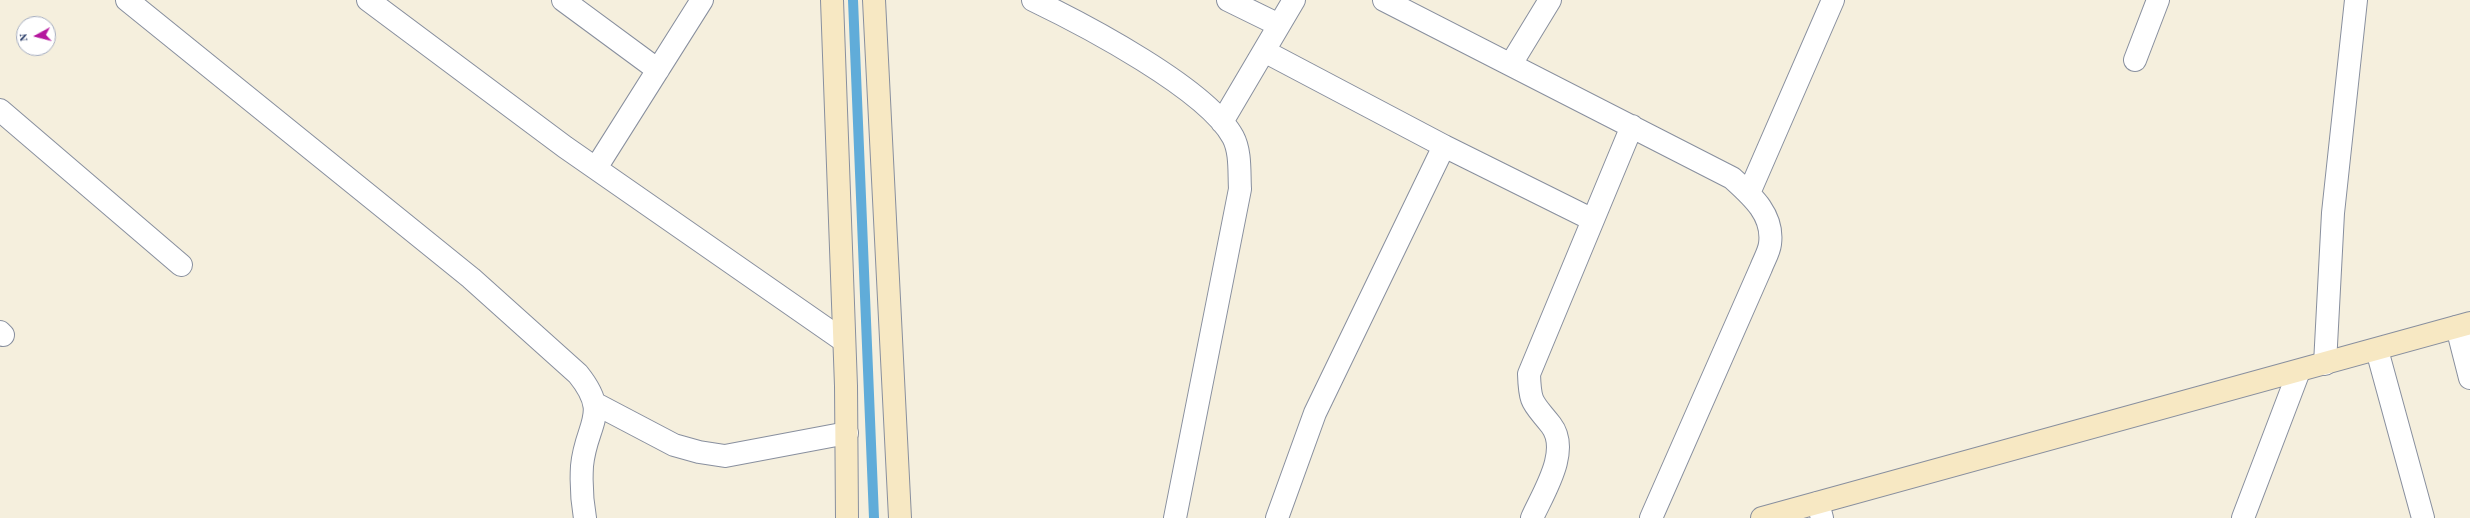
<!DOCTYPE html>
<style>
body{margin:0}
#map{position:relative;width:2470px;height:518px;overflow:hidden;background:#f5efdd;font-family:"Old Standard TT",serif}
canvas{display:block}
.north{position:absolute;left:16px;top:16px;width:40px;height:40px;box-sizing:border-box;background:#fff;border:1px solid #a4acbf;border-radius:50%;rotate:263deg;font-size:11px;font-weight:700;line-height:16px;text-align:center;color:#1b2f5e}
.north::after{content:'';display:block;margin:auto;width:14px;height:18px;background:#b5179e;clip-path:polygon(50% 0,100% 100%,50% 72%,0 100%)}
</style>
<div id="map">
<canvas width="2470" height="518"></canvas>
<div class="north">N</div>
</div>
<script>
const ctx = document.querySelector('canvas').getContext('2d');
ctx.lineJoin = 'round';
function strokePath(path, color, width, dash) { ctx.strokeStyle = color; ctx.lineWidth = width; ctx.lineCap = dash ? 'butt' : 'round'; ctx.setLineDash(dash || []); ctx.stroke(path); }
const stream = new Path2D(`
 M853,0L874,518`);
const street = new Path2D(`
 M127,0L471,278L578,374C611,415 586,423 582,466C581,483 582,501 585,518
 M368,0L565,147L844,341
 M563,0L658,70
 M1033,0C1085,25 1207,89 1233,137C1241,152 1239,173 1240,189L1175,518
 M1228,0L1279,25
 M1384,0L1732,178C1752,196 1774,215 1770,244C1769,252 1764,260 1761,268L1651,518
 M1264,51L1444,146L1593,220
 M2135,60L2158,0
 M1511,64L1550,0
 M0,110L181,265
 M1222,122L1294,0
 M596,168L702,0
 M1749,193L1833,0
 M2457,327L2470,378
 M0,332L3,335
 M2377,350L2423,518
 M2325,364L2333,213L2356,0
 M596,404L674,445L699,452L725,456L847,433
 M1818,503L1822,518
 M1277,518L1315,413L1444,146
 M1532,518C1543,493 1571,451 1551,425C1533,402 1530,405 1529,374L1632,126
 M2243,518L2299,371`);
const secondary = new Path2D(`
 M832,0L846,386L847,518
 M874,0L900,518
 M1762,518L2470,323`);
strokePath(stream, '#60acd9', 10);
strokePath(street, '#888f9e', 24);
strokePath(secondary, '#888f9e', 24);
strokePath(street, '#fff', 22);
strokePath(secondary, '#f7e8c3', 22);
</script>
